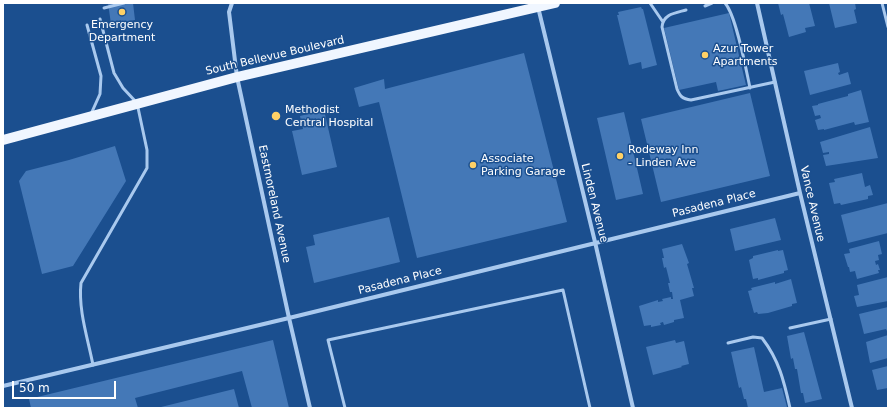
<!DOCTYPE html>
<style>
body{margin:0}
#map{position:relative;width:891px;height:411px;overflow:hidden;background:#1b4f8f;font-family:"DejaVu Sans",sans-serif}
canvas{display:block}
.frame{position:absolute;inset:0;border:4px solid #fff;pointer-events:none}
.scale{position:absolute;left:12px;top:381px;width:104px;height:18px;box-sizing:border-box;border:2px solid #fff;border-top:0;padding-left:5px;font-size:12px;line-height:14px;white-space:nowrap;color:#fff;-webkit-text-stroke:3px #1b4f8f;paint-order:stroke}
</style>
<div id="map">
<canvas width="891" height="411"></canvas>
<div class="frame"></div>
<div class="scale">50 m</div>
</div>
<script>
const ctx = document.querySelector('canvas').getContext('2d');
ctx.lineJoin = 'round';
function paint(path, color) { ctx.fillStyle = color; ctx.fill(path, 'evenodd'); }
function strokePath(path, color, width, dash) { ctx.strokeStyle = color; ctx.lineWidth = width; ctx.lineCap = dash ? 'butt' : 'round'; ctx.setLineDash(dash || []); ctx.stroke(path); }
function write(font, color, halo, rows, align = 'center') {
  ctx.font = font + ' "DejaVu Sans",sans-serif'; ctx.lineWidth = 3; ctx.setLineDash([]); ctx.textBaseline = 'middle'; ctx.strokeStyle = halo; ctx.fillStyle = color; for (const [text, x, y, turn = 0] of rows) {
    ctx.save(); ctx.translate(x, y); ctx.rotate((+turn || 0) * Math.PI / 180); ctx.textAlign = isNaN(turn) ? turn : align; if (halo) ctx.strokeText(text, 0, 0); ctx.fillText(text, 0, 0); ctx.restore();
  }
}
const building = new Path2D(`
 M108,3H133L135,20L111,24Z
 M778,3H809L815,26L805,28L806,32L789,37L783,14L781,15Z
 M829,3H855L856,9L854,10L857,23L835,28Z
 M641,7L642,9H643L657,65L642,69L641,62L629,65L617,15H619L618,12Z
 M729,13L746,85L718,91L716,82L679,90L664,28Z
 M524,53L567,222L417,258L379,102L359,107L354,88L384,79L385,89Z
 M838,63L840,72L838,73L839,75L848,72L851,84L810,95L804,71Z
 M861,90L869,122L855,125L854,122L824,130V129L818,130L815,120L821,118L820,115L815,116L812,106L818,105V104L848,96V94Z
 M750,93L770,176L661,202L641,119Z
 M324,110L337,167L302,175L292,131L303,129L300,116Z
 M624,112L643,194L616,200L597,118Z
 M870,127L878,158L826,166L823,155L829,154V152L823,153L820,142Z
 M115,146L126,181L73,266L42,274L19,181L26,171L69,160Z
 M862,173L865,187L870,185L873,195L868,196V199L841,205L840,203L834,204L829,183L835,182L834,179Z
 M888,203V233L848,243L841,215Z
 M389,217L400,262L314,283L306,247L315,245L313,235Z
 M775,218L781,240L735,251L730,229Z
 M879,241L882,254L878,255L879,260L875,261L876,265L878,264L880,270H878L879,273L857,279L855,271L850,272L849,267H848L844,254L850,253L849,249Z
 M682,244L689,263L687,264L694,288H692L694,296L680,300L684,318L674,320V322L664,325L663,322L660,323L661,325L651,327V325L644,326L639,306L658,300V302L663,301L662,299L671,297V299H673L672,292H670L668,283H670L666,267L664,268L662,258H664L662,249Z
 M778,250V251L783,250L788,270L784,271V273L758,280V278L753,279L749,260L753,258V256Z
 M888,277V301L857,307L854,296L859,295L857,285Z
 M791,279L797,303L792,304V306L768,313L758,314L757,312L754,313L748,291L752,290L751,288L775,282V284Z
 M888,307V330L887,331L886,329L864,334L859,314Z
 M804,332L822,399L805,403L803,393H801L797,369H795L793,358L791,359L787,336Z
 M888,335V358L870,363L866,342Z
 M273,340L289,408H252L242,371L135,398L138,408H31L29,399Z
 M675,340L676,343L684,341L689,364L681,366L682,367L653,375L646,347Z
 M754,347L764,392L782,388L787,407L748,408L746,399H744L741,387L739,388L731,352Z
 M888,366V388L877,390L872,370Z
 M234,389L239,408H161V407Z`);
const service = new Path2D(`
 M650,3L663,22
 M725,3C736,15 746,69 750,88
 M882,3L888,27
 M705,6L712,3
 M104,8L124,3
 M686,10C675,13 663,14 662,27L677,89C680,96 682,99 691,100L775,82
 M87,25L101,76L100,94L91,114
 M790,328L831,319
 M728,343L753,337L762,338C779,360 784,381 790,408
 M93,365C88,339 78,310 81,283L147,168V150L137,103L123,88L114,73L100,19
 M345,408L328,340L563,290L590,408`);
const minor = new Path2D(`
 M232,3L229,12L237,77L289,318L310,408
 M757,3L800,193L852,408
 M538,7L595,242L633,408
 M3,386L289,318L800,193`);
const primary = new Path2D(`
 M3,140L237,77L555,3`);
const markers = [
 [122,12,4,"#ffd166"],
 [705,55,4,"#ffd166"],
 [276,116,5,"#ffd166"],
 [620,156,4,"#ffd166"],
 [473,165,4,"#ffd166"]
];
const poiNames = [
 ["Emergency",122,25,"center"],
 ["Department",122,38,"center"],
 ["Azur Tower",713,49],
 ["Apartments",713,62],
 ["Methodist",285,110],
 ["Central Hospital",285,123],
 ["Rodeway Inn",628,150],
 ["- Linden Ave",628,163],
 ["Associate",481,159],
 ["Parking Garage",481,172]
];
const streetNames = [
 ["South Bellevue Boulevard",275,56,-13],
 ["Linden Avenue",594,203,76],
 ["Eastmoreland Avenue",274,204,78],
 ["Pasadena Place",714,204,-14],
 ["Vance Avenue",812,204,77],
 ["Pasadena Place",400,281,-14]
];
paint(building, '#4478b7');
strokePath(service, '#a9c9ee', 3);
strokePath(minor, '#a9c9ee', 4);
strokePath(primary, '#f0f6ff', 10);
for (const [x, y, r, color] of markers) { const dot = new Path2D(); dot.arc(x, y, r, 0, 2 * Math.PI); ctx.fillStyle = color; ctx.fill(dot); strokePath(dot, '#1b4f8f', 1.5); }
write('11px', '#fff', '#1b4f8f', poiNames, 'left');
write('11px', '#fff', '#1b4f8f', streetNames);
</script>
